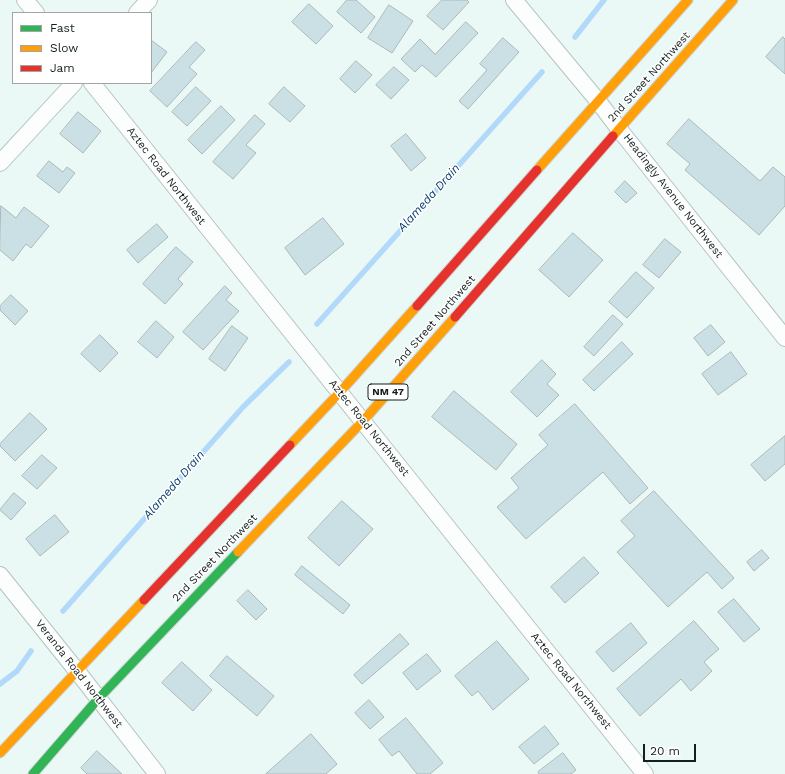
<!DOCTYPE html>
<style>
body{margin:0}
#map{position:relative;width:785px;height:774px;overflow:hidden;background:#eaf8f6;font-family:"Work Sans",sans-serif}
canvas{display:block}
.legend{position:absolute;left:12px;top:12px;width:140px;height:72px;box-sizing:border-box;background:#fff;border:1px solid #a1a6a5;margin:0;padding:5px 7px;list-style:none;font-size:12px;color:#14201f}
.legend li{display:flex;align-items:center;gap:8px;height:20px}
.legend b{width:20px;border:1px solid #a1a6a5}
.scale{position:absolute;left:643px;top:744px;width:53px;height:18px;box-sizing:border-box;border:2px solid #14201f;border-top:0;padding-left:5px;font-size:12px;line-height:14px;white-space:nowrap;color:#14201f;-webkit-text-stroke:3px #fff;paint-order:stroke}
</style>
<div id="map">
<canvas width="785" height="774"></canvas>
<ul class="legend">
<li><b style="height:5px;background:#30b455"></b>Fast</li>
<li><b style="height:5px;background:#ff9f0a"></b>Slow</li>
<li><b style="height:5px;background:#e5322d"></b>Jam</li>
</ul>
<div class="scale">20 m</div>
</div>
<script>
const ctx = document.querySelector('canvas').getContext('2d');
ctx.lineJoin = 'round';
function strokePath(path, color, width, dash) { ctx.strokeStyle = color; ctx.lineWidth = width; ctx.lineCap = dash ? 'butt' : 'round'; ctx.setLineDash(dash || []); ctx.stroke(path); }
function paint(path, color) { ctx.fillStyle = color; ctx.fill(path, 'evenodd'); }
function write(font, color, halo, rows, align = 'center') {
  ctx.font = font + ' "Work Sans",sans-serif'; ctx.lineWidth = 3; ctx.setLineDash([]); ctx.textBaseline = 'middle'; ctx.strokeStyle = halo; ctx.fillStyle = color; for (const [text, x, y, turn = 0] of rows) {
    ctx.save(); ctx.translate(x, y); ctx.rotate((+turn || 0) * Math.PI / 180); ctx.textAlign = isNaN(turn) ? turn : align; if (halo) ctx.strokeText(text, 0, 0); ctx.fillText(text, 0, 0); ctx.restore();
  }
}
const stream = new Path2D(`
 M575,37L604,0
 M317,324L542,72
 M63,611L243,407L289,362
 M0,684L17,671L31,651`);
const building = new Path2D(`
 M347,0H356L375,17L361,33L337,12Z
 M442,0H467L469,2L443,30L427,16Z
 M309,4L333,26L316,44L292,22Z
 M389,5L413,21L392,53L368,38Z
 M466,22L478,33L436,77L422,65L415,72L401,59L420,39L435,54Z
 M783,37L785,39V74L766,57Z
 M503,38L519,52L468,109L459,101L487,70L480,64Z
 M151,40L167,52L151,73Z
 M196,42L205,50L189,67L197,74L167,107L150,91Z
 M356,61L372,75L355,93L340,79Z
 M394,67L409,80L391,99L376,85Z
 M196,87L211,101L187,126L172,112Z
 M284,87L305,106L290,122L269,104Z
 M221,106L235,120L202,154L188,140Z
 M78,112L101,131L83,153L60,134Z
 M255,115L265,124L246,145L256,153L233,179L213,162Z
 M689,119L760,181L773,167L785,177V206L759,235L685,170L690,164L667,144Z
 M406,134L426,158L411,171L391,146Z
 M49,161L63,172L67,167L75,173L59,193L37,176Z
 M625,181L637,193L626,203L615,192Z
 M1,206L16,218L24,207L49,226L31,248L26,244L13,261L0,250Z
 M323,218L344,244L305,275L285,248Z
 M157,224L168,237L138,263L127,250Z
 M573,233L603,260L569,297L539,270Z
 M665,239L681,252L659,278L643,265Z
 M176,247L193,262L178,279L183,284L165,304L143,284Z
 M636,272L654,288L627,318L609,302Z
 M225,286L232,293L226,300L239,311L203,350L183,332Z
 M11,295L28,311L15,325L0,310V306Z
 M613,315L623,324L594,356L584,347Z
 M156,321L174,337L157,358L138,342Z
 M711,325L725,342L708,356L694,338Z
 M232,326L248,338L225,371L209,359Z
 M100,335L118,353L100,372L81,354Z
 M622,342L633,354L594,391L583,380Z
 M731,352L747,374L718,395L702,374Z
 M542,360L556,374L547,384L559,395L537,417L511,392Z
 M454,391L517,444L496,470L432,417Z
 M575,404L648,488L630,504L603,472L526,539L497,507L519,488L511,478L548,445L539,435Z
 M30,413L47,429L15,461L0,446V444Z
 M785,436V464L765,481L751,465Z
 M42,455L57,468L37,489L22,476Z
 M654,491L734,578L722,589L707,572L668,607L617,552L635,536L621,521Z
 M14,493L26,503L11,520L0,510Z
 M342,501L373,529L339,566L308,538Z
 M55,515L69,532L40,556L26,539Z
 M762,550L769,558L754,571L747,562Z
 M584,557L599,573L565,603L551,587Z
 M302,566L350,605L343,614L295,575Z
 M248,590L267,609L256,620L237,601Z
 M734,599L760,629L744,642L718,612Z
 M694,621L719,649L704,662L712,671L691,691L681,679L640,716L617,689Z
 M631,623L647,643L613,672L596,652Z
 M400,634L409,644L362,684L354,675Z
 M497,641L529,679L493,710L478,691L472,696L455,676Z
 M427,654L441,671L417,690L403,673Z
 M227,656L274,696L257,716L210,676Z
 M182,662L212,690L193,711L162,683Z
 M369,700L384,717L370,729L355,713Z
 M406,718L443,763L430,774H417L399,751L392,756L379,740Z
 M545,726L559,744L534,764L519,747Z
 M311,734L337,764L326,774H266Z
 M97,751L122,774H87L81,768Z
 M563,753L576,770L571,774H539L538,772Z`);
const street = new Path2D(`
 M25,0L36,13
 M514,0L598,101L619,129L785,338
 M137,13L149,0
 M92,83L645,774
 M0,163L74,83
 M0,575L77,671L157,774`);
const fast = new Path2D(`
 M33,774L98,699L238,552`);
const slow = new Path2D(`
 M613,136L733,0
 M537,170L688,0
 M290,445L340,392L417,306
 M238,552L363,421L455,317
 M0,753L144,600`);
const jam = new Path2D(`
 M417,306L537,170
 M455,317L613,136
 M144,600L290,445`);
const shields = [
 [388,392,40]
];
const shieldNames = [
 ["NM 47",388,392]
];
const streetNames = [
 ["2nd Street Northwest",649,77,-48],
 ["Aztec Road Northwest",166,176,52],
 ["Headingly Avenue Northwest",673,196,52],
 ["2nd Street Northwest",435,321,-49],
 ["Aztec Road Northwest",369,428,51],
 ["2nd Street Northwest",215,558,-46],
 ["Veranda Road Northwest",79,674,52],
 ["Aztec Road Northwest",571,681,51]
];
const waterNames = [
 ["Alameda Drain",429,198,-48],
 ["Alameda Drain",174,485,-49]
];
strokePath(stream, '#b3d9fa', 5.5);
paint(building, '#cbe0e4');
strokePath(building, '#acb8b8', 1);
strokePath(street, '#b7c3c1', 18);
strokePath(fast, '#cdd4d3', 11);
strokePath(slow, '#cdd4d3', 11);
strokePath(jam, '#cdd4d3', 11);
strokePath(street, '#fcfefe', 16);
strokePath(fast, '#30b455', 9);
strokePath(slow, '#ff9f0a', 9);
strokePath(jam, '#e5322d', 9);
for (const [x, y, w] of shields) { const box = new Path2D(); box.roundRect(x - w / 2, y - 8, w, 16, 3); ctx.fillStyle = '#fff'; ctx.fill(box); strokePath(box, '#14201f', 1); }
write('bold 10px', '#14201f', null, shieldNames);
write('11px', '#14201f', '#fff', streetNames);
write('italic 12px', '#0b416c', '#fff', waterNames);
</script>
